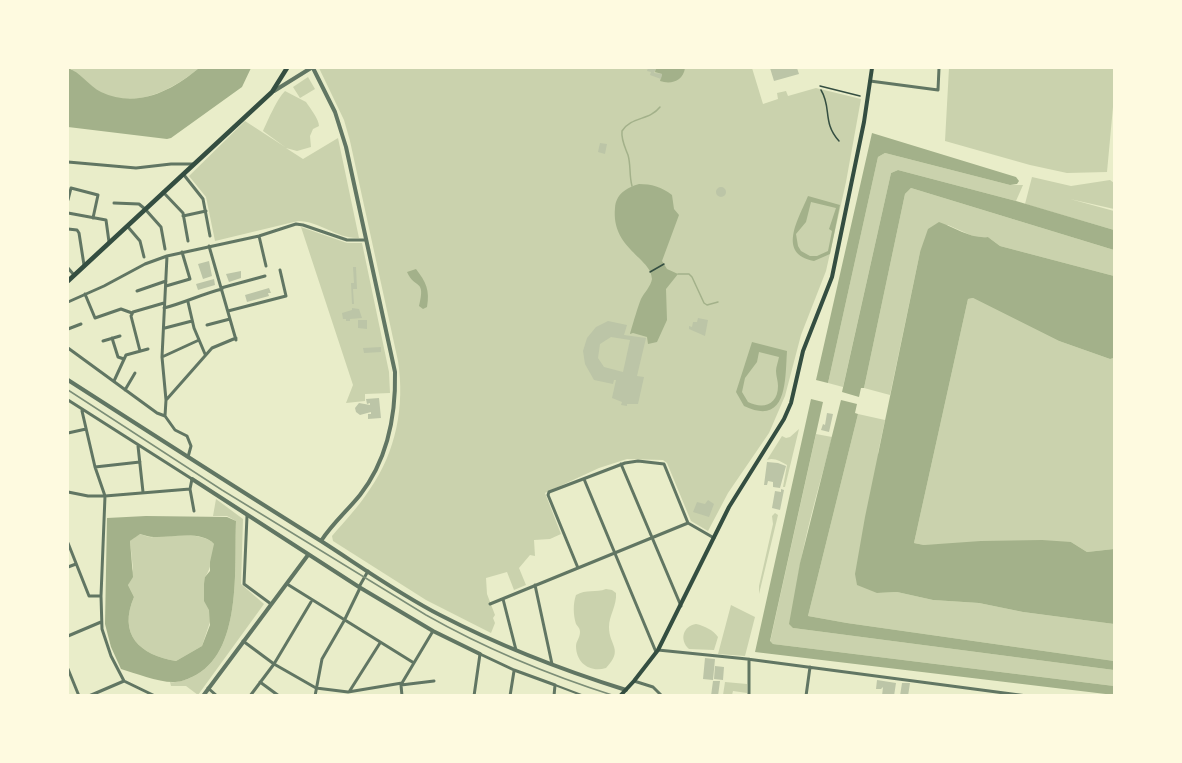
<!DOCTYPE html>
<style>
body{margin:0}
#map{position:relative;width:1182px;height:763px;overflow:hidden;background:#e9edc9;font-family:"Varela Round",sans-serif}
canvas{display:block}
.frame{position:absolute;inset:0;border:69px solid #fefae0;pointer-events:none}
</style>
<div id="map">
<canvas width="1182" height="763"></canvas>
<div class="frame"></div>
</div>
<script>
const ctx = document.querySelector('canvas').getContext('2d');
ctx.lineJoin = 'round';
function paint(path, color) { ctx.fillStyle = color; ctx.fill(path, 'evenodd'); }
function strokePath(path, color, width, dash) { ctx.strokeStyle = color; ctx.lineWidth = width; ctx.lineCap = dash ? 'butt' : 'round'; ctx.setLineDash(dash || []); ctx.stroke(path); }
const green = new Path2D(`
 M70,68H199C173,90 134,110 99,92C89,86 79,75 70,68Z
 M319,68H752L763,104L778,99L777,93L786,91L788,96L816,88L861,99L846,182L826,271L801,335L785,396L769,433L728,493L708,531L691,521L667,463L663,460L627,459L599,468L545,493L561,534L550,539L534,540L535,556L530,555L519,568L526,585L514,590L507,572L486,578L487,594L495,615L493,618L495,623L491,633L426,600L333,541L332,536C345,521 359,506 370,489C396,452 405,406 398,361L350,141L344,120Z
 M949,68H1114V103L1113,107L1107,172L1067,173L1030,165L945,141Z
 M308,77L315,89L300,98L293,87Z
 M285,91L306,102C310,108 319,119 319,126L313,129L310,136L311,147L297,151L286,148L303,159L338,138L359,238C337,239 320,221 298,221L215,241L206,197L189,176L245,121L285,147L263,131C268,120 277,99 285,91Z
 M885,153L1010,185H1023L1016,201L898,170L891,173L843,387L828,383L878,157Z
 M1032,177L1071,186L1110,180L1114,183V209L1070,199L1114,211V230L1025,204Z
 M911,188L1114,250V276L1000,246L988,237L977,238L948,225L920,252L890,395L864,388L905,194Z
 M301,227L347,243H362L389,372L390,393L365,394V401L346,403L353,385Z
 M973,298L1059,341L1110,359L1114,358V549L1087,552L1071,542L924,545L914,543L968,299Z
 M858,414L885,420L878,453L877,593L897,592L933,600L979,603L1023,612L1114,624V661L847,623L808,616Z
 M799,429L785,487H783L787,465C781,462 774,457 767,460L782,436L786,438L790,437Z
 M816,434L832,437C816,500 795,563 793,628L1114,670V686L773,644L770,642Z
 M216,499L243,519L241,584L264,604L198,695L186,686H171L170,682C178,683 185,680 192,677C243,654 234,568 236,521L227,516H213Z
 M775,513L778,515L759,594V586L773,524L772,516Z
 M139,534C145,535 149,538 153,537C171,537 202,531 214,544C215,552 210,571 205,577L211,619L202,646L176,661C139,655 118,634 134,597L128,585L133,569L130,541Z
 M606,589L612,590L616,593C617,606 609,615 609,627C609,646 624,649 606,668C590,673 576,663 576,646C576,641 580,638 580,632C580,628 578,627 576,624C573,615 573,603 576,595C586,589 596,593 606,589Z
 M731,605L755,617L745,656L718,654Z
 M696,624C705,626 713,630 718,637L714,650L689,649C679,640 683,626 696,624Z
 M725,682L747,684V693L733,691L732,695H723Z`);
const water = new Path2D(`
 M68,68C80,72 89,86 101,92C136,109 172,91 199,68H251L242,87L171,138L167,139L68,127Z
 M656,68H685C683,81 671,85 660,81L662,74L655,72Z
 M872,133L1016,177L1019,181L1017,184L1010,185L885,153L878,157L828,383L816,380Z
 M898,170L1016,201L1114,230V250L911,188L905,194L864,388H861L859,397L842,392L891,173Z
 M639,184C651,184 662,187 672,195L674,209L679,215L662,261L667,269L678,274L666,289L667,320L657,342L648,344L647,337L633,333L630,334C632,327 638,306 641,299C644,293 651,286 652,279C652,258 611,249 615,208C616,194 626,188 639,184Z
 M808,196L840,205L830,254L814,261C776,254 799,218 808,196ZM811,202L836,208L829,229L832,231L828,251L817,256H810L801,251L798,246L796,234L806,222Z
 M939,222C956,228 971,239 988,237L1000,246L1114,276V358L1110,359L1059,341L973,298L968,299L914,543L924,545L981,541L1042,540L1071,542L1087,552L1114,549V624L1023,612L979,603L933,600L897,592L877,593L857,585L855,574L865,517L920,252L928,229Z
 M416,269C426,282 430,290 427,307L423,309L419,306C426,278 415,290 407,272Z
 M752,342L787,351C785,379 788,427 744,406L736,392ZM759,352L779,357C778,362 776,367 776,371C776,376 778,381 778,386C778,404 764,410 748,402L742,392L745,378L757,362Z
 M811,399L823,402L770,641L773,644L1114,686V695L755,652Z
 M841,400L857,404L855,413L858,414L808,616L847,623L1114,661V670L793,628L789,624L800,563Z
 M146,516L227,517L236,521C234,568 243,654 192,677C187,679 181,682 175,682C160,683 135,673 121,669L111,647L105,624L107,518ZM140,534C145,535 149,537 154,537C171,538 201,530 214,544L210,562V571L205,577L204,584V601L209,610L210,625L202,646L176,661C139,655 118,634 134,597L128,585L133,577L130,541Z`);
const stream = new Path2D(`
 M632,186C629,175 631,165 628,155C625,147 621,140 622,131C632,116 649,121 660,107
 M678,274H689L692,277L704,303L707,305L718,302`);
const building = new Path2D(`
 M648,68H656L654,73L662,74L661,79L650,75L651,72L647,71Z
 M770,68H797L799,74L774,81Z
 M600,143L607,144L605,154L598,152Z
 M716 192a5 5 0 1 1 10 0a5 5 0 1 1-10 0Z
 M209,261L212,276L203,279L198,264Z
 M353,267H356L357,289H353L354,304H352L351,283H354Z
 M241,271V278L229,282L226,274Z
 M214,279L215,285L198,290L196,284Z
 M269,288L271,293H268L269,296L247,302L245,295Z
 M352,308L359,309L362,318L350,319V321H346V319H343L342,313L352,310Z
 M698,318L708,320L705,336L689,329V326L692,327L693,322H697Z
 M358,320H367V329L358,328Z
 M608,321L627,325L624,335L646,338L637,376L644,377L638,404H627V406L621,405L622,402L612,398L616,380H614L613,384L594,380L585,364L583,351L587,338L596,327ZM611,337L630,340L623,372L604,367L598,358L600,344Z
 M381,347V352L364,353L363,348Z
 M379,398L381,418L368,419V414H371V412L360,415L356,412L355,408L359,403L370,405V403L367,404L366,399Z
 M827,413L833,414L829,432L821,430L823,424L825,425Z
 M767,462L778,463L786,466L780,488L773,487V482L768,481L767,485H764Z
 M781,489L784,490L780,510L772,508L775,491L781,492Z
 M708,500L714,504L709,517L693,512L697,502L705,504Z
 M705,658L715,659L713,680L703,679Z
 M715,666L724,667L723,680L714,679Z
 M877,680L896,683L894,696H882L883,687L881,689H876Z
 M713,681H720L718,696H711Z
 M902,683H910L908,696H900Z`);
const path = new Path2D(`
 M820,86L860,96
 M821,90C832,108 822,122 839,141
 M650,272L664,264`);
const pedestrian = new Path2D(`
 M555,685L584,696`);
const minor = new Path2D(`
 M870,81L938,90L939,68
 M68,162L136,168L171,164H194
 M184,175L203,199L210,236
 M163,192L183,213L188,241
 M68,200L71,188L98,195L93,218
 M114,203L139,204L145,209L161,227L165,249
 M68,213L106,220L109,242
 M183,216L206,211
 M128,227L140,241L144,257
 M68,229L77,230L79,233L84,265
 M259,236L266,266
 M209,246L236,340
 M167,256L162,357L166,400L165,416L175,430L187,436L191,446L188,457
 M68,268L74,275
 M166,286L190,279L182,252
 M221,288L265,276
 M137,291L166,281
 M85,294L95,318L121,309L132,313
 M68,302L104,286L145,264L167,256L259,236L296,224L303,225L347,240H366
 M188,302L194,328L205,354
 M164,308C184,303 202,294 222,289
 M228,311L286,296L280,270
 M207,325L230,319
 M165,328L192,321
 M68,329L81,324
 M112,338L118,357L124,359
 M103,341L120,336
 M68,348L157,413L165,416
 M140,351L131,316L133,312L164,303
 M162,357L199,340
 M114,381L126,355L148,349
 M125,390L135,373
 M167,399L212,348L236,338
 M68,400L192,479L190,489L105,496L101,596L102,629L111,656L124,681L155,696
 M68,433L86,429
 M138,446L143,492
 M621,464L681,606
 M95,467L140,462
 M584,479L656,652
 M190,489L194,511
 M68,492L88,496H105L95,467L82,411
 M247,516L244,584L271,604
 M68,543L89,596H101
 M68,567L76,564
 M578,568L688,523
 M287,584L414,663
 M535,585L552,664
 M359,587L368,571
 M503,599L516,650
 M490,604L578,568L548,495L549,492L625,463L638,461L664,464L688,523L714,538
 M68,636L101,622
 M243,641L274,664L316,688L348,692L402,683L433,631
 M658,650L747,659L1027,696
 M68,669L79,696
 M634,681L653,687L662,696
 M260,682L279,696
 M401,685L434,681
 M401,685L402,696
 M208,688L217,696
 M349,692L380,643
 M89,696L124,681
 M250,696L274,664L311,602
 M315,696L322,659L344,621L360,588
 M474,696L480,654L514,670L555,685L554,696
 M510,696L514,671
 M749,696V659
 M806,696L810,667`);
const tertiary = new Path2D(`
 M313,68L335,112L346,147L395,372C396,416 388,459 360,495C347,511 332,524 321,541
 M274,91L311,68
 M68,380C152,434 236,488 321,541C360,566 399,594 440,615C500,646 562,670 626,690
 M192,479L359,587L433,631L480,654
 M203,696L308,555`);
const secondary = new Path2D(`
 M620,696L634,681L658,650L729,507L784,419L791,403L803,351L832,277L864,122L872,68`);
const primary = new Path2D(`
 M68,281L272,92L287,68`);
const rail = new Path2D(`
 M68,390L222,490L426,615C486,649 549,675 615,696`);
paint(green, '#cad2ad');
paint(water, '#a3b18a');
strokePath(stream, '#a3b18a', 1.5);
paint(building, '#bcc5a7');
strokePath(path, '#344e41', 1.5);
strokePath(pedestrian, '#617663', 2);
strokePath(minor, '#617663', 3);
strokePath(tertiary, '#617663', 4);
strokePath(secondary, '#344e41', 4);
strokePath(primary, '#344e41', 4.5);
strokePath(rail, '#7c8e77', 1.5);
</script>
